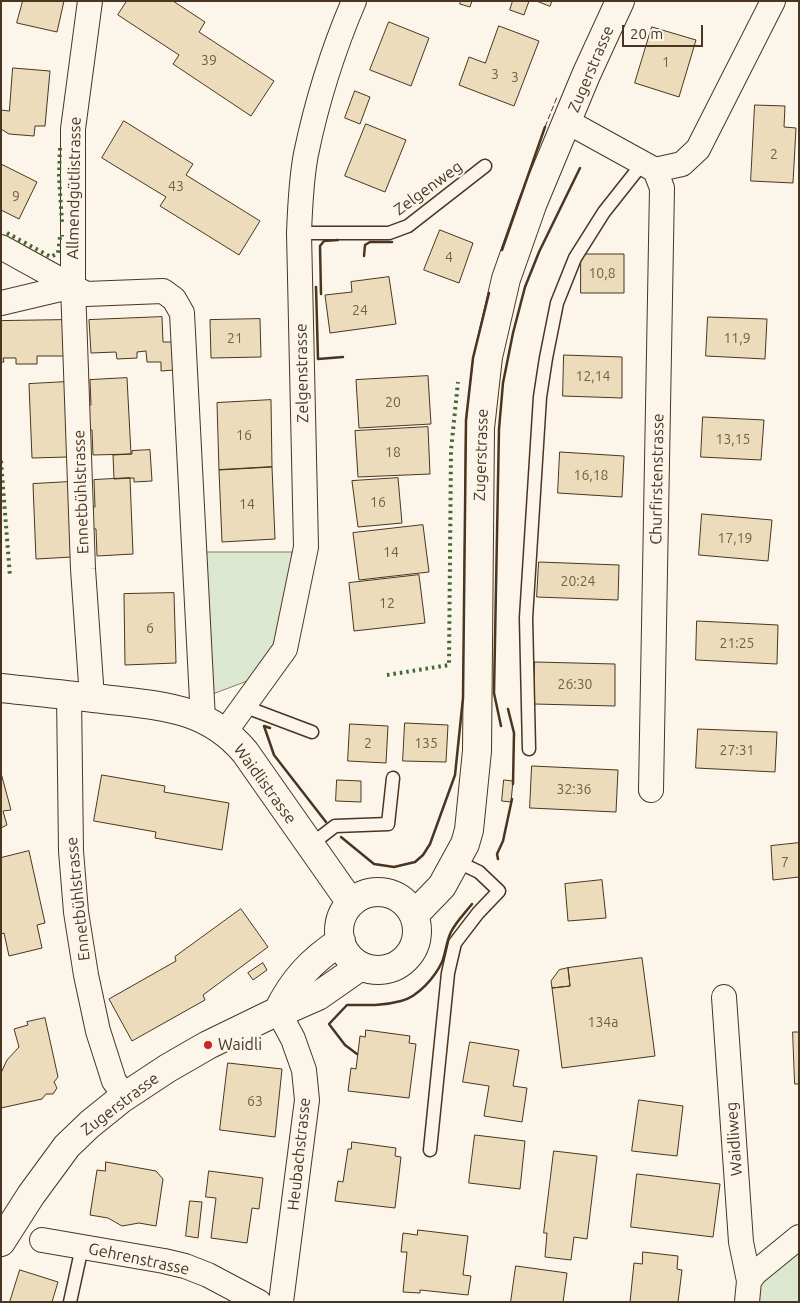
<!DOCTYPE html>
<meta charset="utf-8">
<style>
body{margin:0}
#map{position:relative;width:800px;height:1303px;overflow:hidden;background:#fbf6e9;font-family:Ubuntu,sans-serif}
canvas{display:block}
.frame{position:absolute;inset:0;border:2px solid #4a3520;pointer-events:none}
.scale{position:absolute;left:622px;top:25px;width:81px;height:22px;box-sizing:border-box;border:2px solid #4a3520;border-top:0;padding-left:6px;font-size:15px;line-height:18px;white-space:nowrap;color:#4a3520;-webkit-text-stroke:4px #fbf6e9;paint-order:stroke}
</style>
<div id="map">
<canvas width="800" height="1303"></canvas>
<div class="frame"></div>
<div class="scale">20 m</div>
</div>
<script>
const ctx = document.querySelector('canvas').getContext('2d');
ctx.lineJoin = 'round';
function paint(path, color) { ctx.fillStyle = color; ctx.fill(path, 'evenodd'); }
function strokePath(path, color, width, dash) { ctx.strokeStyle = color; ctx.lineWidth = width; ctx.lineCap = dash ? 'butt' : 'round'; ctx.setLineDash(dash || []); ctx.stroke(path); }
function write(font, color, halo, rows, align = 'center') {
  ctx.font = font + ' Ubuntu,sans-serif'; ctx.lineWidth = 4; ctx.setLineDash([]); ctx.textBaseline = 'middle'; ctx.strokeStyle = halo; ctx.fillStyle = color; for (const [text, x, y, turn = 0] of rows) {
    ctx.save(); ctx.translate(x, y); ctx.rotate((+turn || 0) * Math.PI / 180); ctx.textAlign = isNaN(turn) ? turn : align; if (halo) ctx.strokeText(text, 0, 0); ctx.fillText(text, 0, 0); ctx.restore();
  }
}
const green = new Path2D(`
 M194,552H292L285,649L266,674L202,698Z
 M799,1237V1302H747Z`);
const building = new Path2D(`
 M23,1H64L57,32L17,23Z
 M127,1H173L205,22L199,32L274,81L251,116L173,64L179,55L118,15Z
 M461,1H472L470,7L460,4Z
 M513,1H529L524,15L510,10Z
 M537,1H552L550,6Z
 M389,22L429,38L411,86L370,70Z
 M499,26L539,41L514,106L459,85L469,57L485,63Z
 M652,27L696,40L679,97L635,83Z
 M13,68L50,71L45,126H35L34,136L9,134L1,129V110L9,111Z
 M355,91L370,97L360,124L345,118Z
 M755,105L785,106L784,127L796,128L793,183L751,181Z
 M124,121L193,164L186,175L260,221L239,255L160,206L166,197L102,158Z
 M366,124L406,140L385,192L345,176Z
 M1,164L37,182L19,219L1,210Z
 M440,230L473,243L459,283L424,270Z
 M581,254H624V293H581Z
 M389,277L396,324L330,333L325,295L352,292L351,282Z
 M162,317L163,342H173L174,370L161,371V362H147L146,351L137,352V358L117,359L116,352L91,353L89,320Z
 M708,317L767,319L765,359L706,356Z
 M260,319L261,357L211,358L210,320Z
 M65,320V356H37V364H16V358H3L4,362H1V321Z
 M564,355L622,357V398L563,396Z
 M428,376L431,424L359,428L356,380Z
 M127,378L131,454L93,455L92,430H87L86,405H91L90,380Z
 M66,382L68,457L32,458L29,384Z
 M271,400L272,467L219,470L217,403Z
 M703,417L764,420L761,460L701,457Z
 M428,427L430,474L358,477L355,431Z
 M150,450L152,481L134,482V478L114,479L113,455L131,454H132V451Z
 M560,452L624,456L622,497L558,493Z
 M272,467L275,539L222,542L219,470Z
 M130,478L133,554L97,556L96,529H91L90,507H95L94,480Z
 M398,478L402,523L358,527L352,481Z
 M69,482L72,557L36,559L33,484Z
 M702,514L772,520L768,561L699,555Z
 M423,525L429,572L359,580L353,533Z
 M539,562L619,565L618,600L537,597Z
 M419,575L425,623L354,631L349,583Z
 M174,593L176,663L125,665L124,594Z
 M697,621L778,625L777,664L696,660Z
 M535,662L615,664V706L534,704Z
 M405,723L448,725L446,762L403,761Z
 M350,724L388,726L386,763L348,761Z
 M698,729L777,732L775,772L696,768Z
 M532,766L618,770L616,812L530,808Z
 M1,773L11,810L3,811L7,825L1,828Z
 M102,775L165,786L164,792L229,803L222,850L155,838L156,832L94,821Z
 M337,780L361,781V802L336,801Z
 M504,780L513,781L511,802L502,801Z
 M799,843V877L773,880L771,846Z
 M29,851L45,923L37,925L42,948L9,956L4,933L1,934V858Z
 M602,880L606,918L568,921L565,884Z
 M241,909L268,947L203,995L205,1000L132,1041L109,999L176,961L175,957Z
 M642,958L655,1056L562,1068L552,988L570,986L568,968Z
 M263,963L267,970L253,980L248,973Z
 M568,968L570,986L552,988L551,981L559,970Z
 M45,1018L58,1077L54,1082L57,1088L53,1094H46L42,1099L1,1108V1073L7,1060L19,1047L14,1029L28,1025L27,1022Z
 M366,1030L410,1036L409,1043L416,1044L409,1098L348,1091L351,1068L356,1069L360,1036L365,1037Z
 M793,1032H799V1084H795Z
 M470,1042L519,1050L513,1086L527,1088L522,1122L484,1116L489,1086L463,1082Z
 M228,1063L282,1069L275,1137L220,1130Z
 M639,1100L683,1106L677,1156L632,1151Z
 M475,1135L525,1141L520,1189L469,1183Z
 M352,1142L396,1148L395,1156L401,1157L395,1208L335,1201L338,1181L343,1182L348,1149H351Z
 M554,1151L597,1156L587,1239L574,1237L571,1260L545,1257L547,1233H544Z
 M106,1162L156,1171L163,1179L156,1226L139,1223L122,1226L108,1218L90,1215L97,1170L105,1171Z
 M209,1171L263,1178L259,1209L252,1208L247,1243L211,1238L216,1198L206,1197Z
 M637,1174L720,1184L713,1237L631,1227Z
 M190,1201L202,1202L198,1238L186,1236Z
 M418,1230L468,1236L463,1275L471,1276L468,1295L420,1290V1293L403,1292L407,1252H401L403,1233L417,1235Z
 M643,1252L678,1256L677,1269L682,1270L678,1302H630L634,1263L642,1264Z
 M516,1266L567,1273L563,1302H511Z
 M20,1270L58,1282L52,1302H10Z`);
const lane = new Path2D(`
 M299,233H389L408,226L485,166
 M243,706L312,732
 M529,749L526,618L540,397L546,358L557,303L575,258L604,212L642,164
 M309,846L335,826L388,824L393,778
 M430,1150L448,973L455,943L478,913L499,891L479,872L456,861
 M70,1302L82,1247`);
const street = new Path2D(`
 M90,1L73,129V286L83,569L92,698
 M568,122L655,170L662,188L651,790
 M655,170L682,164L698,149L773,1
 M1,247L86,294L163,291L174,299L182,313L203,720
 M1,303L73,286
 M69,695L71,851L76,912L86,975L98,1031L114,1081L125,1096
 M225,732L285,649L306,547L299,233C300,207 301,180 306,154C317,101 333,50 354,1
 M724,997L741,1242L749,1281
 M278,1011L293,1039L304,1070L307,1100L281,1302
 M42,1240L164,1261L185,1266L208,1275L259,1302
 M747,1302L749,1281L755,1273L799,1237`);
const secondary = new Path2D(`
 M1,688C35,692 69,695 103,699C159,706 206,706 245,752L351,903
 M339 931a39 39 0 1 1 78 0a39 39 0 1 1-78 0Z
 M414,915L442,886L465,844L469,830L477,751L480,428L488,357L506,279L532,205L586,75L620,1
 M278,1011C293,980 312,960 341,941
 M1,1242L31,1195L67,1146L90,1124L121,1099L168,1068L208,1045L278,1011L293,1007L318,996L361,966`);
const hedge = new Path2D(`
 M60,148L59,176L62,223
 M7,233L51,257L58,253L60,237L62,238V235
 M1,461L10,577
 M387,675L449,665L451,450L458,382`);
const fence = new Path2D(`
 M545,127L557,97`);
const wall = new Path2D(`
 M502,250L545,127
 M364,256L365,245L370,242H392
 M316,287L318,359L343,357
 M321,294L320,246L324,241L338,240
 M508,709L514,733L513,784
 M501,726L494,693L499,429L503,383L513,333L525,287L539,252L580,168
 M270,728L264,726L274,755L326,822
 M341,837L374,864L394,867L415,862L423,855L430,844L455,775L463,698L466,420L473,358L489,293
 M498,859L497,854L503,841L512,799
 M357,1054L345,1045L329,1024L347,1005C365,1005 383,1006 401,1001C418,997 435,977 442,962C446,952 446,942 451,932C456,922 465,913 472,904`);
const markers = [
 [208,1045,5,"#c62828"]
];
const numberNames = [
 ["39",209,60],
 ["1",666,62],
 ["3",495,74],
 ["3",515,77],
 ["2",774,154],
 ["43",176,186],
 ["9",16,196],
 ["4",449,257],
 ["10,8",602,273],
 ["24",360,310],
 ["21",235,338],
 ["11,9",737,338],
 ["12,14",593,376],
 ["20",393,402],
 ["16",244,435],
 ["13,15",733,439],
 ["18",393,452],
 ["16,18",591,475],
 ["16",378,502],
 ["14",247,504],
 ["17,19",735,538],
 ["14",391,552],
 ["20:24",578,581],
 ["12",387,603],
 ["6",150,628],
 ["21:25",737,643],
 ["26:30",575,684],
 ["2",368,743],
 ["135",426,743],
 ["27:31",737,750],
 ["32:36",574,789],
 ["7",785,862],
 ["134a",603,1022],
 ["63",255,1101]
];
const streetNames = [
 ["Zugerstrasse",591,69,-67],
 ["Allmendgütlistrasse",74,188,-89],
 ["Zelgenweg",428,188,-36],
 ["Zelgenstrasse",302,373,-91],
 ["Zugerstrasse",481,455,-88],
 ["Churfirstenstrasse",657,479,-89],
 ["Ennetbühlstrasse",81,492,-92],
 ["Waidlistrasse",265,784,54],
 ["Ennetbühlstrasse",78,899,-96],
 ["Zugerstrasse",120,1104,-37],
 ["Waidliweg",734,1139,-94],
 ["Heubachstrasse",299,1154,-84],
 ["Gehrenstrasse",139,1259,12]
];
const poiNames = [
 ["Waidli",218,1045]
];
paint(green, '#dce7d0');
strokePath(green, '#887966', 1);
paint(building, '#ecdcbc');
strokePath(building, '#4a3520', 1);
strokePath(lane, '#4a3520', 15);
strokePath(street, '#4a3520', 26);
strokePath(secondary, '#4a3520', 30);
strokePath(lane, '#fbf6e9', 12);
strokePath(street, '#fbf6e9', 24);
strokePath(secondary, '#fbf6e9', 28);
strokePath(hedge, '#436837', 4, [2.5, 4]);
strokePath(fence, '#4a3520', 1, [6, 2.5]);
strokePath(wall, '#4a3520', 2.5);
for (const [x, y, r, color] of markers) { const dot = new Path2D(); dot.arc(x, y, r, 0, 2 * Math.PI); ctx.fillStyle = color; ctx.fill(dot); strokePath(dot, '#fbf6e9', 2); }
write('14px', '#725f47', null, numberNames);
write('16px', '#4a3520', '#fbf6e9', streetNames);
write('16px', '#4a3520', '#fbf6e9', poiNames, 'left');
</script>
